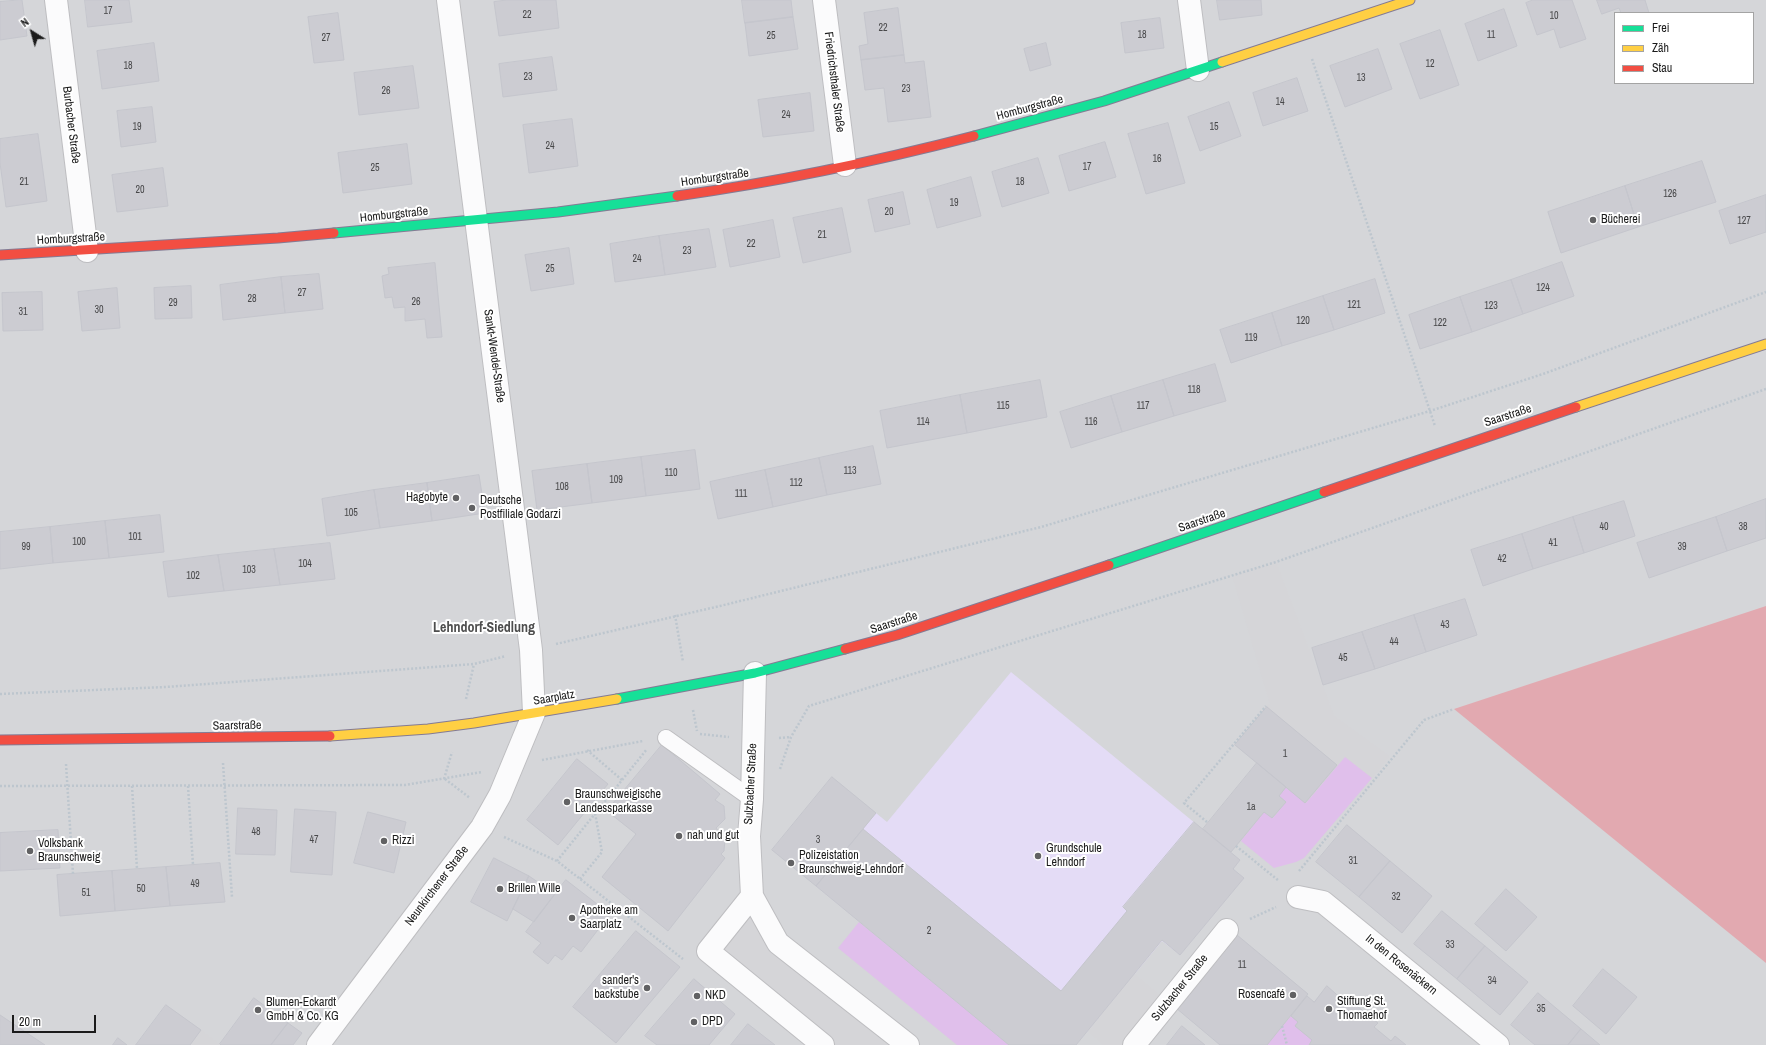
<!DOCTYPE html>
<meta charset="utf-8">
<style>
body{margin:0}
#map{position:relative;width:1766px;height:1045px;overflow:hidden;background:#e3e3ea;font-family:"Archivo Narrow",sans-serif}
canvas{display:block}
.legend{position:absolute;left:1614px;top:12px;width:140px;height:72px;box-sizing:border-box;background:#fff;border:1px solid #a4a4a4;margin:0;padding:5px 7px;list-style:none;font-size:12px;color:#1b1b1b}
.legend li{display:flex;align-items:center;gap:8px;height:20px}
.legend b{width:20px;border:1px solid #a4a4a4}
.north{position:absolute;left:12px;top:12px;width:40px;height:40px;-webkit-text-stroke:3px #fff;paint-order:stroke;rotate:323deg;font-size:11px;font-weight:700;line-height:16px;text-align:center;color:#1b1b1b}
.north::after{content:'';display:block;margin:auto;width:14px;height:18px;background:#1b1b1b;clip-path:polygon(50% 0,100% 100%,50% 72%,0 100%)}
.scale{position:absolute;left:12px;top:1015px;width:84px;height:18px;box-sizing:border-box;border:2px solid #1b1b1b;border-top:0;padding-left:5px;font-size:12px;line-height:14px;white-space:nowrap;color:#1b1b1b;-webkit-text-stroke:3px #fff;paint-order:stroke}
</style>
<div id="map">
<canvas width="1766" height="1045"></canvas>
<ul class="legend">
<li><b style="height:5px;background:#16e098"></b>Frei</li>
<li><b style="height:5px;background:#ffcf43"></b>Zäh</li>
<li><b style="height:5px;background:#f24e42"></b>Stau</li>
</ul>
<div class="north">N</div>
<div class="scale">20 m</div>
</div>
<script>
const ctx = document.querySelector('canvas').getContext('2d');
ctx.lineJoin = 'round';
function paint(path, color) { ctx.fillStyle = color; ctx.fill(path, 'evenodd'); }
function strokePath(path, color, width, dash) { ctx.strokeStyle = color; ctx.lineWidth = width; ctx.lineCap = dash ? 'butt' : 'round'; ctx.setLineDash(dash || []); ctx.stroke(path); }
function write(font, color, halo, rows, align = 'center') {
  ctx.font = font + ' "Archivo Narrow",sans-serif'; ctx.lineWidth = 4; ctx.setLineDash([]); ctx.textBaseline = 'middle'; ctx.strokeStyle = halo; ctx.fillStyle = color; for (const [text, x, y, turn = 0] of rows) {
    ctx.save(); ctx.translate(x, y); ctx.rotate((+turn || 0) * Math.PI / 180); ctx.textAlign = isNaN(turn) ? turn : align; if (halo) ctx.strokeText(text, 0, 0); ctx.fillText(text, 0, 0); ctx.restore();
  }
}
const residential = new Path2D(`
 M0,0H1766V1045H0ZM1615,13H1753V83H1615Z`);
const education = new Path2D(`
 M1011,672L1240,860L1233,869L1244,878L1180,955L1162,941L1076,1045H1009L816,886L876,813L887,822Z`);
const religious = new Path2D(`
 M1276,562L1334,716L1389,756L1372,778L1345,757L1337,765L1266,706L1270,704L1232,575Z
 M752,896L778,943L908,1045H823L708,951Z
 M1134,974L1163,998L1124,1045H1104L1088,1031Z
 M201,1030L221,1045H190Z`);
const grass = new Path2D(`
 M1345,757L1372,778L1304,858L1296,862L1274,868L1241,841L1264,812L1273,818L1286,802L1279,796L1286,787L1306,803Z
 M859,922L1009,1045H957L838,948Z
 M1291,1016L1298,1022L1295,1026L1312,1040L1309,1045H1267Z`);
const pitch = new Path2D(`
 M1766,606V963L1454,709Z`);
const building = new Path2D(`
 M22,0L27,36L0,40V2Z
 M85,0H129L132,22L88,27Z
 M507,0H556L559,28L499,36L494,2Z
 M742,0H791L793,17L745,23Z
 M1217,0H1261L1262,15L1220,20Z
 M1533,0H1572L1586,39L1560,48L1554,29L1537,35L1526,3Z
 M1597,0H1645L1649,13H1621L1619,8L1602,14Z
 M898,8L904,55L861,60L859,46L868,44L864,13Z
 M1504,9L1517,46L1478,61L1465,24Z
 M338,13L344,60L314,63L308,17Z
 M793,17L798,49L749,56L745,23Z
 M1160,18L1164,48L1125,53L1121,23Z
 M1440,30L1459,85L1420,99L1400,44Z
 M154,43L159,81L102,89L97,51Z
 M1046,43L1051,65L1030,71L1024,49Z
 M1378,49L1392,89L1345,107L1330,66Z
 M904,55L905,63L924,61L931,117L888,122L884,88L865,90L861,60Z
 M552,57L557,90L503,97L499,64Z
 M413,66L419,108L359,115L354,73Z
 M1297,78L1308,111L1263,126L1253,93Z
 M810,93L814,131L763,137L758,100Z
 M1229,102L1241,136L1200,151L1188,117Z
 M152,107L156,142L121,147L117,111Z
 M572,119L578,166L529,173L523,125Z
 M1168,123L1185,183L1146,194L1128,134Z
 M38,134L47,201L6,207L0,163V139Z
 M1105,142L1116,177L1069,191L1059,156Z
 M407,144L412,184L343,193L338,153Z
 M1038,158L1049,193L1002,207L992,172Z
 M1702,161L1716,202L1638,227L1625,186Z
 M163,168L168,206L117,212L112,175Z
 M971,177L981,216L937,228L927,190Z
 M1625,186L1638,227L1561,253L1548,212Z
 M903,192L910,224L875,232L868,200Z
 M1766,195V232L1730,244L1719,211Z
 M842,208L851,252L803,263L793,218Z
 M773,220L780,257L730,267L723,230Z
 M709,229L716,267L665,275L659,236Z
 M659,236L665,275L615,282L610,244Z
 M569,248L574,284L531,291L525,255Z
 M1562,262L1574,296L1523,314L1511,280Z
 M435,263L442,337L427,338L425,319L405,321V307L394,308L392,297L385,298L382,276L389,274L388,268Z
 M319,274L323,309L285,313L281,277Z
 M281,277L285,313L223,320L220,285Z
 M1375,279L1385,313L1334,330L1323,296Z
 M1511,280L1523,314L1472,332L1460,297Z
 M191,286L192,318L155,319L154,288Z
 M117,288L120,328L82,331L78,292Z
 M42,292L43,330L3,331L2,293Z
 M1323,296L1334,330L1282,346L1272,313Z
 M1460,297L1472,332L1420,349L1409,315Z
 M1272,313L1282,346L1231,363L1220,330Z
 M1215,364L1226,401L1174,416L1163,380Z
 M1040,380L1047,417L967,433L960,395Z
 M1163,380L1174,416L1122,432L1111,396Z
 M960,395L967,433L887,448L880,411Z
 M1111,396L1122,432L1071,448L1060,412Z
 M873,446L881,484L827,495L819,458Z
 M695,450L700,489L646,496L641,457Z
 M641,457L646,496L592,503L587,464Z
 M819,458L827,495L773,507L765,470Z
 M587,464L592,503L537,510L532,471Z
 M765,470L773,507L718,519L710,482Z
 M479,475L485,513L432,521L427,483Z
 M427,483L432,521L380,528L374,490Z
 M374,490L380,528L327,536L322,499Z
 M1766,499V538L1727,551L1716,517Z
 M1624,501L1635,536L1584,553L1573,517Z
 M160,515L164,552L109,558L105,521Z
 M1573,517L1584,553L1533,569L1522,534Z
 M1716,517L1727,551L1649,578L1637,543Z
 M105,521L109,558L53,563L50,527Z
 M50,527L53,563L0,569V532Z
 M1522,534L1533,569L1483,586L1471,550Z
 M330,543L335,579L280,585L274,549Z
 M274,549L280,585L224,591L218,555Z
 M218,555L224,591L168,597L163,562Z
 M1465,599L1477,635L1426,652L1414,615Z
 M1414,615L1426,652L1375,669L1362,632Z
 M1362,632L1375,669L1323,685L1312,648Z
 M1267,707L1337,765L1305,803L1235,745Z
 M662,745L720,794L715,800L724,806L725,819L716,828L725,839L724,851L721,854L725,858L668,931L602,877L636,834L607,811Z
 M577,759L608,784L558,845L527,820Z
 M1257,763L1286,787L1279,796L1286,802L1272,818L1264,812L1231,852L1203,829Z
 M832,777L876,813L816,886L772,850Z
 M238,808L277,810L275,855L236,854Z
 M295,809L336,812L332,875L291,872Z
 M368,812L406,822L394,873L354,863Z
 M1194,822L1240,860L1233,869L1244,878L1180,955L1162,940L1076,1045H1009L816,886L863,829L1061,991L1127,911L1123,907Z
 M1347,825L1390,861L1359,897L1316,862Z
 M58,830L60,868L0,871V833Z
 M494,858L529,876L507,921L471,902Z
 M1390,861L1432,896L1402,933L1359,897Z
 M220,863L225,902L170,906L166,867Z
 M166,867L170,906L115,911L112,871Z
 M112,871L115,911L60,916L57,875Z
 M529,876L555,894L534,922L513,909Z
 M566,880L610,914L581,952L573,946L562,960L555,955L548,964L533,952L541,943L526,932Z
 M1506,889L1537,917L1506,951L1475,924Z
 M1442,911L1485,946L1457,979L1414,944Z
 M636,931L680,967L616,1043L573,1007Z
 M1237,935L1308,994L1267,1045H1220L1176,1008Z
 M1485,946L1528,982L1500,1015L1457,979Z
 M1603,969L1637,997L1606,1034L1573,1006Z
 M694,979L735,1014L709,1045H657L645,1036Z
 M1327,986L1344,1001L1347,998L1378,1023L1374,1027L1391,1041L1395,1036L1406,1045H1309L1312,1040L1295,1026L1298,1022L1291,1016L1307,996L1314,1002Z
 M1538,993L1581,1029L1568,1045H1535L1511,1025Z
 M254,998L288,1023L271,1045H221L220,1044Z
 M166,1005L201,1030L190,1045H136Z
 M0,1015L45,1045H0Z
 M288,1023L302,1033L293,1045H271Z
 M748,1024L775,1045H731Z
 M1182,1026L1205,1045H1167Z
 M1581,1029L1600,1045H1568Z
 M118,1038L127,1045H113Z`);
const path = new Path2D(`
 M1312,59L1435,426
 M675,615L683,662
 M556,644L720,606L1041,527L1430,411L1543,374L1766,292
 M0,694L166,687L474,664L506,656
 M466,699L474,664
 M693,710L697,731
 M700,734L729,737
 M779,738L791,737
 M587,750L622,780
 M542,760L643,741
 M223,763L232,897
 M66,764L73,874
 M780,769L791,737L809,706L1276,562L1766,389
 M444,779L452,752
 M445,779L470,798
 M0,786L405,785L482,772
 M132,786L137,869
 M188,786L193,865
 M1207,822L1184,803L1266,706
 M504,837L557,861L683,959
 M1236,846L1279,881
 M557,861L647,749
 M1299,871L1424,720L1454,709
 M580,879L602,852L595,813
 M1250,919L1276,907
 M1282,1026L1287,1045`);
const lane = new Path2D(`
 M666,738L752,799`);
const street = new Path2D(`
 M56,0L87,251
 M824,0L845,165
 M1189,0L1198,70
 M755,673L752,799L749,836L752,896L778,943L908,1045
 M752,896L708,951L823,1045
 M1298,897L1323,902L1498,1045
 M318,1045L482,827L500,795L534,713L531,650L448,0
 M1134,1045L1227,930`);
const fast = new Path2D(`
 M974,136L1104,101L1222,62
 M334,233L558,212L677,196
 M1109,565L1324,492
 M617,699L755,673L845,649`);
const slow = new Path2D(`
 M1222,62L1410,0
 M1576,407L1766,344
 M330,736L428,729L474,723L617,699`);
const jam = new Path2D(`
 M677,196C777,182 877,161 974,136
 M0,255L278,238L334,233
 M1324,492L1576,407
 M845,649L897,635L1109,565
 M0,740L330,736`);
const markers = [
 [1593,220,4,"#616163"],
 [456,498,4,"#616163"],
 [472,508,4,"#616163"],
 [567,802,4,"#616163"],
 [679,836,4,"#616163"],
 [384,841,4,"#616163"],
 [30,851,4,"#616163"],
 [1038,856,4,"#616163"],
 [791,863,4,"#616163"],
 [500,889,4,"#616163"],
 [572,918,4,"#616163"],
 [647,988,4,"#616163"],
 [1293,995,4,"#616163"],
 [697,996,4,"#616163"],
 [1329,1009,4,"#616163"],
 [258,1010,4,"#616163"],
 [694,1022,4,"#616163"]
];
const numberNames = [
 ["17",108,11],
 ["22",527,15],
 ["10",1554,16],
 ["22",883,28],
 ["18",1142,35],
 ["11",1491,35],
 ["25",771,36],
 ["27",326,38],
 ["12",1430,64],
 ["18",128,66],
 ["23",528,77],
 ["13",1361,78],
 ["23",906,89],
 ["26",386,91],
 ["14",1280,102],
 ["24",786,115],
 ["19",137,127],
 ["15",1214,127],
 ["24",550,146],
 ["16",1157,159],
 ["17",1087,167],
 ["25",375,168],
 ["21",24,182],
 ["18",1020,182],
 ["20",140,190],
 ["126",1670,194],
 ["19",954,203],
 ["20",889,212],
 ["127",1744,221],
 ["21",822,235],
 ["22",751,244],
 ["23",687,251],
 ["24",637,259],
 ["25",550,269],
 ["124",1543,288],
 ["27",302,293],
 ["28",252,299],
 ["26",416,302],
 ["29",173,303],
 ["121",1354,305],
 ["123",1491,306],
 ["30",99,310],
 ["31",23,312],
 ["120",1303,321],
 ["122",1440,323],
 ["119",1251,338],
 ["118",1194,390],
 ["115",1003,406],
 ["117",1143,406],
 ["114",923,422],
 ["116",1091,422],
 ["113",850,471],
 ["110",671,473],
 ["109",616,480],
 ["112",796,483],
 ["108",562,487],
 ["111",741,494],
 ["105",351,513],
 ["40",1604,527],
 ["38",1743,527],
 ["101",135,537],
 ["100",79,542],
 ["41",1553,543],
 ["99",26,547],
 ["39",1682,547],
 ["42",1502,559],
 ["104",305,564],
 ["103",249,570],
 ["102",193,576],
 ["43",1445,625],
 ["44",1394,642],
 ["45",1343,658],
 ["1",1285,754],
 ["1a",1251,807],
 ["48",256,832],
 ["47",314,840],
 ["3",818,840],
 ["31",1353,861],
 ["49",195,884],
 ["50",141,889],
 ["51",86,893],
 ["32",1396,897],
 ["2",929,931],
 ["33",1450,945],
 ["11",1242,965],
 ["34",1492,981],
 ["35",1541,1009]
];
const streetNames = [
 ["Friedrichsthaler Straße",834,82,83],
 ["Homburgstraße",1030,108,-15],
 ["Burbacher Straße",71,125,83],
 ["Homburgstraße",715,178,-8],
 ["Homburgstraße",394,215,-6],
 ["Homburgstraße",71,239,-3],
 ["Sankt-Wendel-Straße",494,356,82],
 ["Saarstraße",1508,416,-18],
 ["Saarstraße",1202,521,-19],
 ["Saarstraße",894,623,-18],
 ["Saarplatz",554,698,-10],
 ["Saarstraße",237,726,-1],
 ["Sulzbacher Straße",751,784,-87],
 ["Neunkirchener Straße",437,886,-53],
 ["In den Rosenäckern",1401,965,39],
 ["Sulzbacher Straße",1180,988,-51]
];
const poiNames = [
 ["Bücherei",1601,220],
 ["Hagobyte",448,498,"right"],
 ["Deutsche",480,501],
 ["Postfiliale Godarzi",480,515],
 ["Braunschweigische",575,795],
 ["Landessparkasse",575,809],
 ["nah und gut",687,836],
 ["Rizzi",392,841],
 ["Volksbank",38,844],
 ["Braunschweig",38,858],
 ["Grundschule",1046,849],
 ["Lehndorf",1046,863],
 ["Polizeistation",799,856],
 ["Braunschweig-Lehndorf",799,870],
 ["Brillen Wille",508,889],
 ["Apotheke am",580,911],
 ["Saarplatz",580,925],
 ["sander's",639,981,"right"],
 ["backstube",639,995,"right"],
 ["Rosencafé",1285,995,"right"],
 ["NKD",705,996],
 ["Stiftung St.",1337,1002],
 ["Thomaehof",1337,1016],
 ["Blumen-Eckardt",266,1003],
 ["GmbH & Co. KG",266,1017],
 ["DPD",702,1022]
];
const quarterNames = [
 ["Lehndorf-Siedlung",484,628]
];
paint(residential, '#d5d6d9');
paint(education, '#e4dcf6');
paint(religious, '#d5d5d8');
paint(grass, '#e0bfeb');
paint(pitch, '#e2a9b0');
paint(building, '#ccccd2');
strokePath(building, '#c5c6cd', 1);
strokePath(lane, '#bebec1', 18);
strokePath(street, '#bebec1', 24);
strokePath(fast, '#847b94', 11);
strokePath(slow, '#847b94', 11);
strokePath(jam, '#847b94', 11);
strokePath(path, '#bdc6ce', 2.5, [2, 2]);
strokePath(lane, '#fbfbfc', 16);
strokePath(street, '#fbfbfc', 22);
strokePath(fast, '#16e098', 9);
strokePath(slow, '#ffcf43', 9);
strokePath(jam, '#f24e42', 9);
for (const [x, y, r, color] of markers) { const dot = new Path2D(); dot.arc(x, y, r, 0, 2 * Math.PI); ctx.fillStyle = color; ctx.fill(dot); strokePath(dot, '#fff', 1.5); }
write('10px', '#48484a', null, numberNames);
write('12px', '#1b1b1b', '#fff', streetNames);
write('12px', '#1b1b1b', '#fff', poiNames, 'left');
write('bold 14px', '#4e4e4e', '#fff', quarterNames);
</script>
